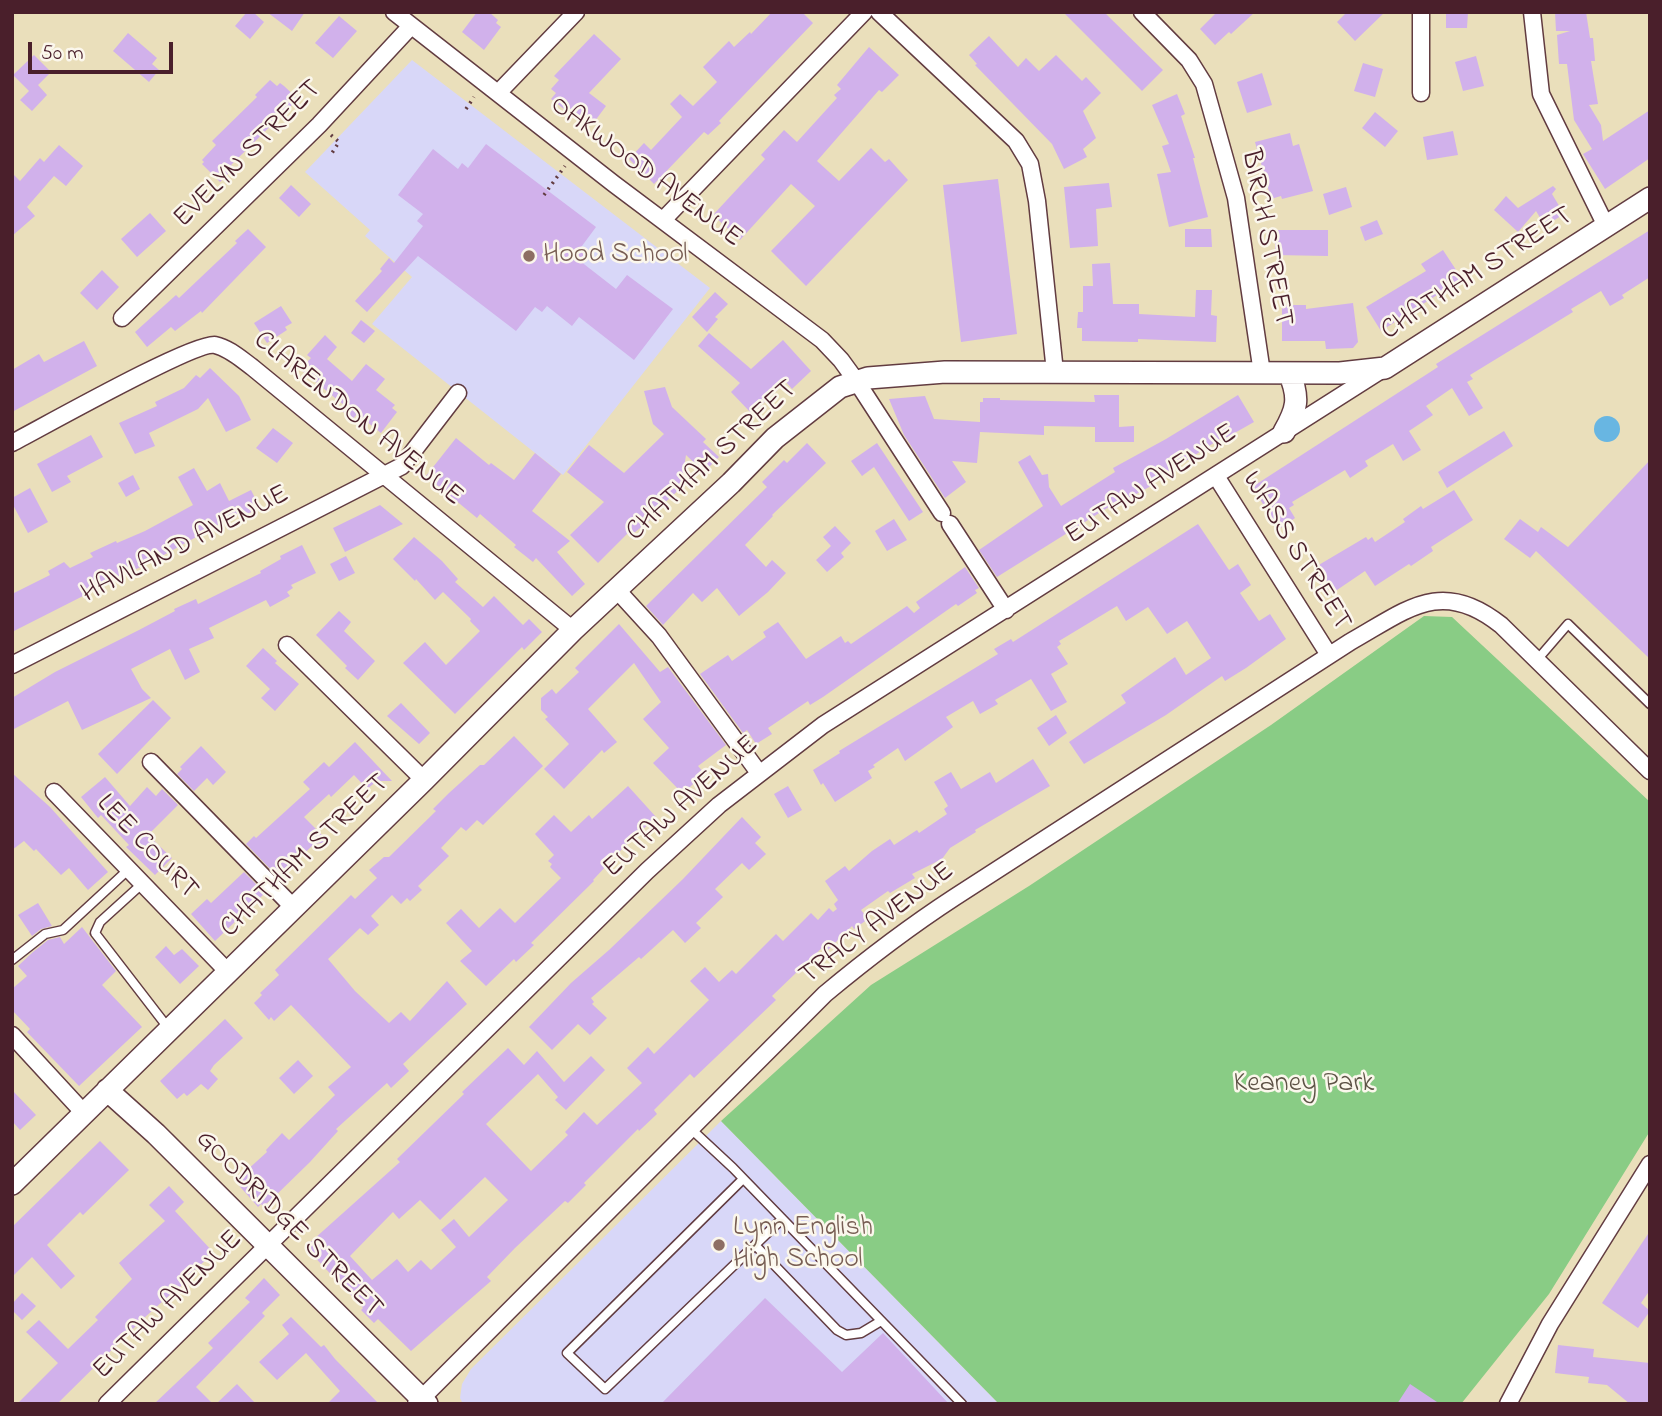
<!DOCTYPE html>
<style>
body{margin:0}
#map{position:relative;width:1662px;height:1416px;overflow:hidden;background:#eadfbb;font-family:"Indie Flower",sans-serif}
canvas{display:block}
.frame{position:absolute;inset:0;border:14px solid #4a1f2b;pointer-events:none}
.scale{position:absolute;left:28px;top:42px;width:145px;height:32px;box-sizing:border-box;border:4px solid #4a1f2b;border-top:0;padding-left:9px;font-size:21px;line-height:24px;white-space:nowrap;color:#4a1f2b;-webkit-text-stroke:5px #fbf7ec;paint-order:stroke}
</style>
<div id="map">
<canvas width="1662" height="1416"></canvas>
<div class="frame"></div>
<div class="scale">50 m</div>
</div>
<script>
const ctx = document.querySelector('canvas').getContext('2d');
ctx.lineJoin = 'round';
function paint(path, color) { ctx.fillStyle = color; ctx.fill(path, 'evenodd'); }
function strokePath(path, color, width, dash) { ctx.strokeStyle = color; ctx.lineWidth = width; ctx.lineCap = dash ? 'butt' : 'round'; ctx.setLineDash(dash || []); ctx.stroke(path); }
function write(font, color, halo, rows, align = 'center') {
  ctx.font = font + ' "Indie Flower",sans-serif'; ctx.lineWidth = 5; ctx.setLineDash([]); ctx.textBaseline = 'middle'; ctx.strokeStyle = halo; ctx.fillStyle = color; for (const [text, x, y, turn = 0] of rows) {
    ctx.save(); ctx.translate(x, y); ctx.rotate((+turn || 0) * Math.PI / 180); ctx.textAlign = isNaN(turn) ? turn : align; if (halo) ctx.strokeText(text, 0, 0); ctx.fillText(text, 0, 0); ctx.restore();
  }
}
const built = new Path2D(`
 M412,60L710,288L563,475L372,324L412,277L365,236L370,230L305,172Z
 M721,1121L999,1404H463L460,1398L462,1384L471,1369Z`);
const green = new Path2D(`
 M1424,616L1452,617L1650,802V1131L1549,1294L1461,1404H999L721,1121L871,985L1029,886L1271,725Z`);
const water = new Path2D(`
 M1594 429a13 13 0 1 1 26 0a13 13 0 1 1-26 0Z`);
const building = new Path2D(`
 M247,12H253L264,22L250,39L235,26Z
 M267,12H305L292,31Z
 M477,12H489L498,20L496,23L501,27L484,50L462,32Z
 M772,12H802L813,23L719,121L721,123L708,135L704,132L654,184L629,159L644,143L651,150L682,117L670,104L680,94L693,106L717,82L703,67L729,41L734,47L750,32L751,34Z
 M1063,12H1104L1163,70L1142,91Z
 M1217,12H1255L1231,34L1229,32L1215,45L1200,29Z
 M1347,12H1385L1355,41L1337,22Z
 M1446,12H1468L1467,28H1446Z
 M1555,12H1586L1590,38H1593L1595,61H1591L1598,104L1589,105L1601,125L1603,141L1650,110V158L1605,189L1583,154L1592,149L1574,120L1567,64H1559L1557,35L1570,31H1556Z
 M339,16L357,31L333,58L315,43Z
 M128,33L157,58L152,64L159,70L149,82L113,51Z
 M594,34L621,59L589,93L606,106L592,125L566,106L564,109L551,99L556,93L551,89L559,80L554,76Z
 M989,36L1018,67L1026,58L1039,71L1056,55L1082,81L1086,77L1101,93L1083,111L1096,138L1083,149L1087,157L1064,169L1052,144L975,65L977,64L969,55Z
 M869,47L899,75L882,92L879,90L817,161L839,181L871,148L885,162L889,159L908,180L806,286L771,251L815,206L791,184L740,240L713,215L765,159L761,155L784,130L797,142L837,98L834,95L841,89L837,85Z
 M34,55L51,72L38,85L47,95L32,111L20,100L29,91L13,75Z
 M1476,56L1484,86L1463,91L1455,62Z
 M1363,63L1383,69L1375,97L1354,91Z
 M1262,73L1272,105L1247,113L1237,82Z
 M270,80L277,86L280,83L284,86L298,99L231,165L234,168L220,182L202,164L204,162L202,160L216,145L212,141L257,97L255,95Z
 M1177,94L1185,114L1181,116L1195,158H1193L1208,217L1169,227L1157,174L1171,172L1162,146L1169,144L1152,105Z
 M1375,112L1398,131L1385,147L1362,128Z
 M1453,131L1458,155L1427,160L1423,137Z
 M1290,133L1293,146L1299,144L1313,191L1282,199L1281,196L1271,199L1255,142Z
 M486,144L596,227L579,250L584,254L580,261L616,289L627,275L673,309L634,360L579,317L572,326L547,306L542,312L535,307L516,331L418,256L367,312L355,301L382,271L380,269L389,258L394,263L423,226L417,221L423,214L398,195L433,149L458,169L462,163L468,168Z
 M59,145L83,166L66,186L54,176L27,207L35,216L12,236V173L20,181L40,158L44,162Z
 M998,179L1017,334L961,342L943,185Z
 M1109,183L1112,207L1096,209L1098,246L1070,248L1064,187Z
 M291,185L311,204L299,217L279,198Z
 M1553,186L1556,189L1552,194L1564,214L1545,226L1536,211L1518,232L1494,210L1506,196L1518,208Z
 M1346,187L1352,207L1329,215L1323,194Z
 M150,213L166,231L137,257L121,239Z
 M1377,220L1383,234L1365,241L1360,227Z
 M248,229L266,247L202,313L201,311L175,331L171,327L147,347L135,332L176,295L179,298L237,243L235,241Z
 M1185,229H1211L1212,247H1185Z
 M1275,230H1328V256L1275,255Z
 M1650,230V277L1622,295L1624,298L1610,306L1601,291L1571,309L1573,312L1470,375L1473,379L1467,382L1483,408L1469,416L1452,388L1426,406L1433,415L1409,431L1421,450L1403,461L1393,444L1365,461L1368,466L1350,478L1345,470L1292,502L1294,505L1289,508L1295,518L1279,529L1252,487L1438,367L1436,364Z
 M1443,250L1462,279L1381,331L1366,307L1426,271L1421,264Z
 M1110,263L1113,304H1139V314L1195,317L1196,290H1212L1211,315L1217,316L1216,342L1138,339V342L1082,341V328H1077L1078,312H1083V286H1093L1092,264Z
 M102,270L119,287L97,310L80,293Z
 M715,292L728,304L715,317L718,319L707,332L692,317Z
 M1353,303L1358,342L1353,348L1326,349L1325,341H1282V305H1306V309Z
 M281,306L292,323L285,327L287,330L267,343L254,323Z
 M361,320L375,331L364,343L351,333Z
 M709,333L751,369L783,340L811,371L792,389L786,382L752,414L731,392L740,383L698,346Z
 M325,335L337,347L327,359L352,381L366,364L385,379L376,390L395,405L392,408L397,412L381,433L357,414L352,420L341,410L345,406L312,379L316,374L309,377L300,369L311,358L307,355Z
 M84,341L97,366L12,412V370L39,354L44,362Z
 M210,368L239,396L251,420L226,432L208,398L198,409L149,433L155,446L135,454L119,423L157,406L155,402L184,388L196,375L200,378Z
 M665,387L672,407L706,439L703,442L719,457L704,472L686,455L681,488L651,515L650,520L634,533L631,530L598,563L570,535L604,502L567,472L589,445L624,473L664,434L653,424L644,391Z
 M1094,395H1119V427L1134,426V442H1095V427L1044,426V435L980,432L977,463L952,461L966,482L945,498L904,435L889,399L925,396L934,419L980,422V402H983V398H1000V400L1095,402Z
 M1238,395L1254,422L1224,439L1223,437L1150,484L1151,486L1129,498L1128,495L997,577L979,550L1043,506L1018,462L1030,455L1042,475L1048,474L1049,487L1061,506L1115,472L1113,468L1166,439Z
 M273,428L293,443L277,463L256,448Z
 M1504,431L1513,446L1447,488L1438,472Z
 M91,435L103,457L67,476L71,482L52,492L37,464Z
 M456,438L489,465L491,463L514,480L535,453L561,474L532,511L570,541L557,552L585,584L572,596L536,558L533,562L514,547L516,545L480,514L477,518L426,476Z
 M807,443L826,463L772,515L773,516L745,545L766,567L772,560L786,573L768,592L739,616L717,588L702,602L693,593L663,625L646,606L767,487L762,482L784,460L787,463Z
 M877,443L923,512L909,521L874,467L862,476L851,461Z
 M1650,460V659L1536,551L1530,558L1504,539L1520,519L1538,532L1541,527L1568,547Z
 M194,468L207,491L220,483L229,501L251,490L260,508L245,515L243,511L162,556L12,632V594L50,575L48,571L64,562L70,568L93,557L90,553L116,541L117,543L145,531L193,505L178,477Z
 M133,475L140,489L126,497L118,483Z
 M30,488L48,522L28,533L12,503V498Z
 M1454,490L1473,520L1431,547L1433,551L1411,566L1409,564L1375,586L1365,571L1334,592L1331,588L1325,592L1312,573L1319,569L1317,566L1366,537L1368,540L1372,537L1375,542L1405,522L1403,519L1421,506L1423,509Z
 M380,505L403,524L345,552L333,528Z
 M894,519L907,540L887,551L875,531Z
 M1198,524L1229,570L1238,564L1251,585L1240,593L1259,621L1270,614L1286,639L1246,668L1225,681L1222,676L1166,715L1084,764L1069,742L1126,703L1121,695L1175,657L1186,675L1211,658L1187,621L1167,634L1148,607L1126,621L1117,606L1059,641L1061,644L1057,647L1068,664L1051,674L1067,702L1051,711L1031,679L995,700L998,704L980,714L973,701L946,717L953,727L905,761L898,748L873,765L875,767L868,771L872,778L835,802L823,783L821,785L813,770L840,753L839,751L998,654L994,649L1011,639L1013,642Z
 M835,526L851,543L841,553L844,557L827,572L816,560L831,546L823,537Z
 M414,537L442,561L458,579L455,582L483,607L494,596L523,625L529,619L542,632L524,650L522,647L455,714L403,663L425,642L446,665L480,631L470,621L471,619L443,592L435,600L416,579L415,581L393,559Z
 M302,545L316,573L291,585L293,588L287,592L290,596L270,607L266,600L209,628L214,638L189,649L200,672L185,680L170,649L131,669L142,689L151,698L82,730L68,701L12,730V698L55,672L139,630L175,611L174,609L196,599L198,604L261,573L260,571L281,559L280,556Z
 M346,556L355,573L339,581L330,564Z
 M965,567L979,588L975,590L977,593L958,606L956,604L823,697L810,705L808,701L768,728L772,734L756,744L747,730L743,733L700,674L728,655L732,661L766,637L763,632L778,622L806,659L841,636L845,643L848,641L851,644L907,606L914,613L920,608L916,602Z
 M339,611L351,622L344,631L375,661L358,680L345,668L347,666L316,635Z
 M619,624L660,672L668,667L726,745L698,766L704,773L683,794L653,763L669,748L643,719L661,702L634,663L588,709L617,742L604,753L602,750L564,789L544,769L569,744L545,719L548,717L541,710V698L552,689L556,694L579,672L575,668Z
 M263,648L277,661L275,663L299,684L275,711L261,698L270,689L246,666Z
 M153,700L171,718L117,774L98,754Z
 M401,703L430,733L419,744L387,716Z
 M1056,715L1067,733L1049,746L1037,728Z
 M514,736L543,766L483,825L477,820L466,831L461,827L441,848L449,856L418,886L422,890L410,901L407,898L401,904L392,895L371,916L379,925L368,935L360,928L328,959L355,991L389,1023L401,1012L410,1021L447,981L467,1004L403,1064L409,1071L391,1088L387,1083L336,1129L338,1131L310,1162L271,1200L263,1206L261,1204L258,1207L235,1181L267,1152L266,1150L282,1133L289,1140L335,1095L328,1087L351,1067L291,1005L274,1021L271,1017L269,1020L254,1003L262,995L260,993L279,975L275,970L351,895L355,899L377,878L369,870L384,857H389L436,811L433,809L449,793L480,765H484Z
 M355,742L392,781H377L367,789L354,775L331,797L329,794L304,817L329,842L314,844L279,878L246,844L254,836L256,838L310,789L303,782L324,762L329,767Z
 M201,746L226,772L213,785L207,778L194,791L177,774L182,769L180,767Z
 M1033,759L1050,786L975,830L976,832L950,848L942,859L912,874L915,878L890,893L888,891L861,910L868,919L854,929L852,926L828,950L824,946L772,996L776,1000L694,1078L690,1074L654,1110L657,1114L639,1131L638,1129L584,1183L586,1185L568,1203L565,1201L515,1248L487,1277L491,1281L411,1351L378,1319L374,1323L361,1310L363,1308L305,1247L400,1162L397,1159L464,1094L462,1092L508,1048L524,1065L537,1051L564,1082L591,1056L605,1070L566,1110L555,1100L558,1097L538,1074L486,1124L531,1171L568,1135L565,1132L584,1112L597,1125L642,1083L627,1068L648,1047L654,1054L709,1000L690,981L705,967L719,982L732,970L736,974L776,934L783,941L811,913L818,920L829,908L833,912L837,909L834,904L838,900L825,881L845,866L849,871L872,851L890,839L894,845L917,830L919,833L947,814L944,809L948,806L934,782L951,772L961,789L990,772L996,783ZM485,1177L508,1200L469,1237L454,1219L441,1230L456,1247L431,1270L421,1260L408,1272L397,1259L372,1280L350,1256L393,1212L399,1219L420,1200L440,1220Z
 M12,773L50,807L108,872L88,890L69,868L61,875L36,849L34,851L24,841L12,850Z
 M105,777L130,806L147,787L156,796L162,789L178,805L148,835L172,858L155,875L126,847L129,845L101,815L98,818L81,797Z
 M628,786L656,817L622,849L593,880L594,881L531,943L534,945L516,962L514,959L486,986L460,961L472,951L446,923L461,909L479,928L500,908L515,923L561,878L550,867L552,864L548,861L554,855L535,834L554,815L571,832L589,815L592,819Z
 M788,786L802,810L788,818L774,794Z
 M742,817L761,837L755,843L766,854L749,870L742,863L715,889L723,897L696,923L701,928L685,943L673,930L641,959L639,957L591,998L594,1002L592,1004L607,1018L590,1035L578,1024L552,1050L529,1027L571,983L609,950L683,879Z
 M244,872L265,893L215,941L191,914L207,899L211,903Z
 M38,903L52,926L41,929L32,936L18,915Z
 M82,927L116,971L102,985L142,1027L79,1086L27,1032L30,1029L12,1010V989L27,976L18,966L33,952L48,940L60,937L64,944Z
 M166,946L174,955L182,949L199,966L180,984L155,957Z
 M225,1019L243,1038L214,1065L210,1071L218,1079L208,1090L201,1084L187,1096L184,1093L177,1099L160,1081Z
 M298,1060L313,1076L294,1094L279,1078Z
 M12,1090L36,1115L20,1130L12,1121Z
 M100,1141L129,1170L83,1215L80,1212L47,1245L75,1276L61,1289L32,1257L12,1277V1227Z
 M169,1186L184,1202L175,1211L214,1253L183,1280L185,1282L173,1294L172,1293L144,1318L57,1404H17L58,1363L26,1332L39,1320L68,1349L98,1320L95,1317L132,1279L119,1263L165,1221L149,1205Z
 M1650,1231V1290L1641,1303L1650,1311L1638,1328L1602,1303Z
 M264,1278L280,1295L262,1313L265,1316L196,1387L213,1404H154L213,1348L208,1343L250,1302L245,1298Z
 M22,1293L36,1306L22,1320L12,1310V1304Z
 M765,1298L842,1372L883,1333L949,1404H661Z
 M291,1317L321,1347L324,1345L335,1359L379,1404H327L340,1391L306,1353L277,1380L259,1362L289,1334L282,1325Z
 M1558,1345L1594,1349L1593,1357L1650,1363V1404H1630L1607,1385L1588,1383L1589,1377L1555,1373Z
 M237,1384L256,1404H216Z
 M1410,1384L1440,1404H1397Z`);
const path = new Path2D(`
 M466,109L474,97
 M331,135L339,142L332,153
 M544,195L565,166`);
const lane = new Path2D(`
 M1537,660L1568,624L1650,704
 M143,883L100,922L95,933L169,1029
 M12,960L45,934L63,930L129,869
 M690,1128L733,1168L962,1404
 M743,1179L567,1353L605,1389L782,1219
 M755,1245L837,1330L846,1335L861,1333L881,1321`);
const street = new Path2D(`
 M394,12L614,184L822,340L841,360L857,382L942,513
 M879,12L1016,141L1030,164L1037,201L1055,372
 M1142,12L1189,60L1204,84L1236,198L1262,373
 M1421,12V93
 M1532,12L1541,94L1606,226
 M498,93L576,12
 M663,220L864,12
 M122,318L319,125L411,26
 M12,443C41,428 195,341 215,345C229,348 241,359 252,367L573,630
 M1216,476L1329,655
 M950,524L1006,610
 M616,589L659,636L759,773
 M287,645L424,780
 M12,665L402,466L458,393
 M151,762L294,908
 M54,792L228,972
 M12,1035L83,1112
 M107,1404L647,871L719,805L823,725L1383,369
 M416,1404L825,994C867,959 909,927 955,897L1350,642C1407,610 1441,577 1501,625L1650,771
 M1508,1404L1550,1324L1650,1164`);
const secondary = new Path2D(`
 M1284,432C1297,409 1300,398 1289,373
 M107,1090L156,1134L427,1404
 M12,1184L424,780L573,630L731,483L775,438L840,387L868,378L945,372L1340,373L1385,368L1650,198`);
const markers = [
 [529,256,7,"#8d6e63"],
 [719,1245,7,"#8d6e63"]
];
const streetNames = [
 ["EVELYN STREET",249,155,-45],
 ["OAKWOOD AVENUE",645,173,37],
 ["BIRCH STREET",1265,238,79],
 ["CHATHAM STREET",1478,275,-33],
 ["CLARENDON AVENUE",357,420,39],
 ["CHATHAM STREET",713,462,-43],
 ["EUTAW AVENUE",1152,486,-33],
 ["HAVILAND AVENUE",186,546,-27],
 ["WASS STREET",1295,552,58],
 ["EUTAW AVENUE",682,808,-42],
 ["LEE COURT",146,848,46],
 ["CHATHAM STREET",306,857,-44],
 ["TRACY AVENUE",878,925,-37],
 ["GOODRIDGE STREET",288,1225,45],
 ["EUTAW AVENUE",169,1306,-45]
];
const educationNames = [
 ["Hood School",543,256],
 ["Lynn English",733,1229],
 ["High School",733,1261]
];
const parkNames = [
 ["Keaney Park",1304,1085]
];
paint(built, '#d8d7f8');
paint(green, '#89cc85');
paint(water, '#68b6e2');
paint(building, '#d1b1eb');
strokePath(lane, '#623c41', 11);
strokePath(street, '#623c41', 19);
strokePath(secondary, '#623c41', 24);
strokePath(path, '#623c41', 3.5, [2, 5]);
strokePath(lane, '#fff', 8);
strokePath(street, '#fff', 16);
strokePath(secondary, '#fff', 21);
for (const [x, y, r, color] of markers) { const dot = new Path2D(); dot.arc(x, y, r, 0, 2 * Math.PI); ctx.fillStyle = color; ctx.fill(dot); strokePath(dot, '#fbf7ec', 2.5); }
write('28px', '#4a1f2b', '#fbf7ec', streetNames);
write('28px', '#785e54', '#fbf7ec', educationNames, 'left');
write('28px', '#5d5346', '#fbf7ec', parkNames);
</script>
